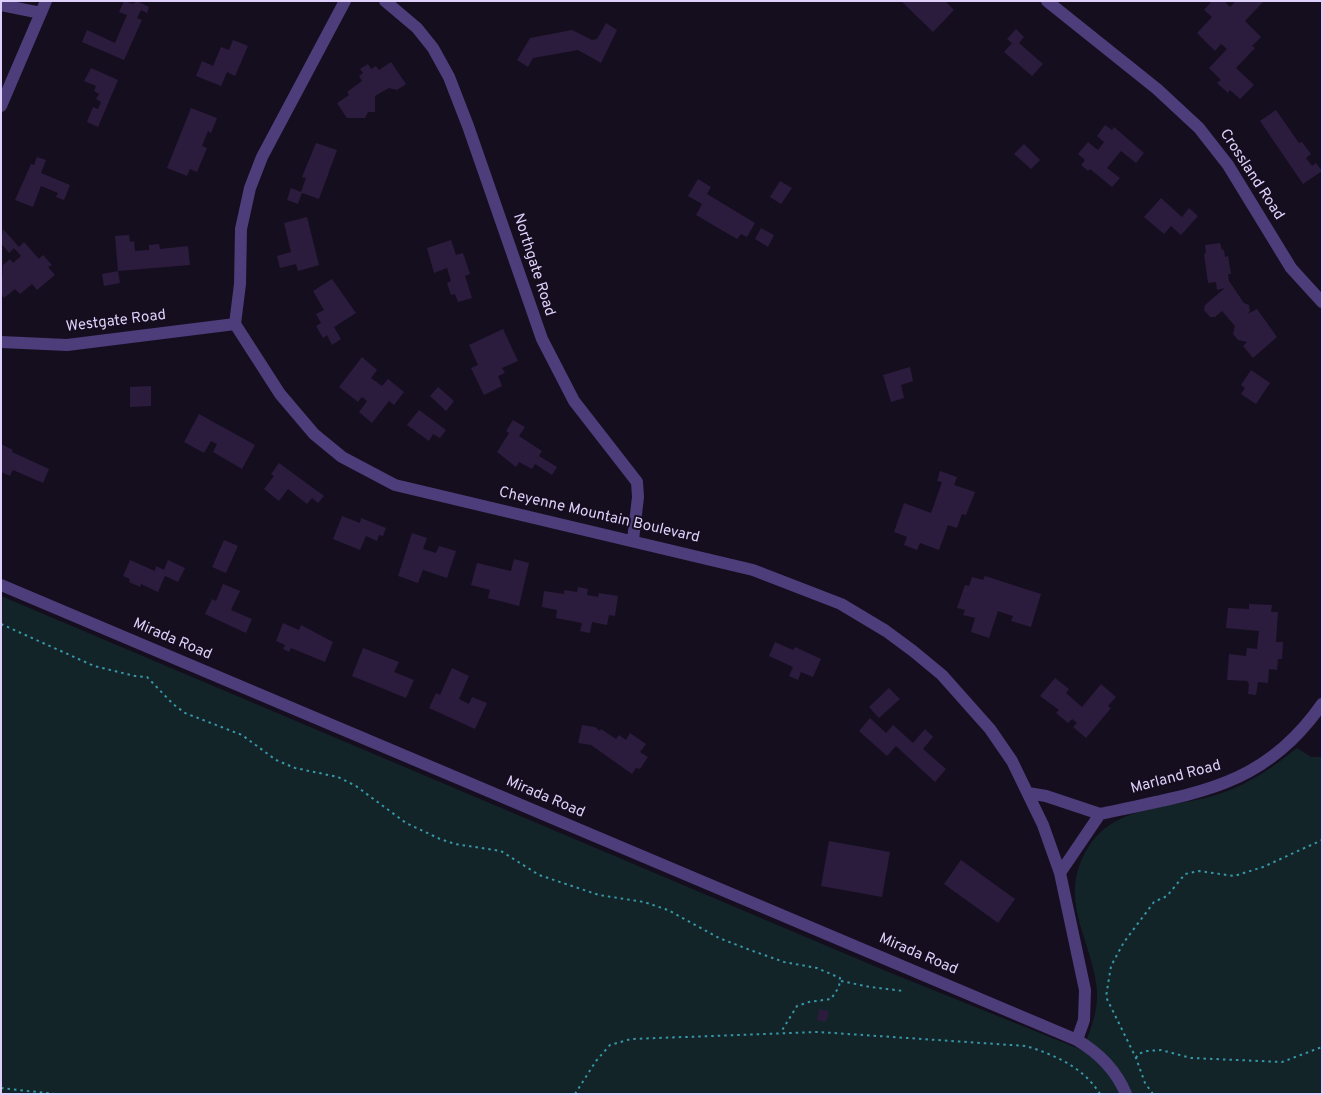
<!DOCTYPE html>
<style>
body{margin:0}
#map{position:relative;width:1323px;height:1095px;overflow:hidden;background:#150e1f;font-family:Overpass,sans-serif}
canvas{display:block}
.frame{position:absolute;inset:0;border:2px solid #dfd0fb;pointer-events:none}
</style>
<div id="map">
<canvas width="1323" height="1095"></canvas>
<div class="frame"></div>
</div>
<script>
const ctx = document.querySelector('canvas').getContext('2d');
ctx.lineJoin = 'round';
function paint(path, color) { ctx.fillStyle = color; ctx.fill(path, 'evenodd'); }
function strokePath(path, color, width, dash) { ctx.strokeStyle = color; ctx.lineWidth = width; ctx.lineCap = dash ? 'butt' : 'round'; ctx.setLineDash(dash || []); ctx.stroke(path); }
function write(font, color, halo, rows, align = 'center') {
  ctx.font = font + ' Overpass,sans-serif'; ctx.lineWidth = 4; ctx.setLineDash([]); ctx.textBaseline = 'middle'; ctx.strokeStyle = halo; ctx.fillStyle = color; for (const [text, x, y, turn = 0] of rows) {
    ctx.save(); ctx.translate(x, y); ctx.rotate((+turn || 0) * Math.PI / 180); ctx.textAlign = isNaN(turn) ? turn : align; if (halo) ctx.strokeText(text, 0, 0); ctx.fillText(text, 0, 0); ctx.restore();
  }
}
const green = new Path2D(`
 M1,596L886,971L1082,1050C1090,1033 1098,1011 1097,992C1095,951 1065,910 1078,870C1100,801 1163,812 1219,794C1249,784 1272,768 1297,748L1311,757H1322V1094H1Z`);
const building = new Path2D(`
 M124,1L133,4L137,1L149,7L147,13L141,10L137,18L142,20L124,60L82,42L87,30L115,43L127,15L119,12Z
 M901,1H945L954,10L933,32Z
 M1212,1H1224L1230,7L1236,1H1264L1245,21L1261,37L1252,46L1255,48L1236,68L1254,85L1240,99L1230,90L1228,93L1217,83L1221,80L1209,68L1227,49L1221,44L1215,51L1197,33L1212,17L1204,10Z
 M606,23L617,30L601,63L578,50L533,58L528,67L517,60L530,38L572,30L592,40L597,39Z
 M1016,29L1024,37L1019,43L1043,64L1032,76L1004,52L1012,43L1007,39Z
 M233,40L248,46L235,76L227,72L221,86L196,76L202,61L213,66L221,47L229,50Z
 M391,62L406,84L397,90L389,88L375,96V112H368L365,118H347L337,103L349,95L347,92L362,81L359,76L363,73L360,69L368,64L371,69L376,66L379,70Z
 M91,68L118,80L98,127L87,122L93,107L98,109L101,102L96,99L99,94L94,91L96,86L84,81Z
 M191,108L217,118L211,133L208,131L202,146L207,148L197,172L190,169L187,176L167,168Z
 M1276,110L1299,143L1302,142L1311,154L1306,158L1312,166L1316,163L1322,171L1303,184L1260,121Z
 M1105,125L1112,130L1114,127L1144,153L1136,163L1121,151L1107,168L1120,178L1112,187L1090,169L1088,171L1081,165L1085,160L1078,154L1088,142L1098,150L1104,142L1097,136Z
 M316,143L337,150L319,199L302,193L298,204L287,200L291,188L301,192L306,178L302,177Z
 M1024,144L1040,160L1031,169L1014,154Z
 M37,157L46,160L41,173L70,185L64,200L56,197L58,193L41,186L33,207L15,200L31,164L34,165Z
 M698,179L711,187L707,194L755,223L747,237L741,234L737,239L696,215L702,204L688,196Z
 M780,181L792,188L781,204L770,197Z
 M1161,198L1182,217L1189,208L1198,216L1181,235L1171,226L1164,234L1144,217Z
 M307,217L319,265L298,271L296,264L280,268L277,256L291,252L284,223Z
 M761,228L774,235L768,247L755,239Z
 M3,229L19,247L24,242L39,259L43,255L52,265L48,267L55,275L37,290L32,284L20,294L15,289L4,298L1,294L3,265L10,259L13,263L21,256L14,248L9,253L1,243Z
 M129,235L130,242L134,241L135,251L149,250V245L159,244L160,249L188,246L190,265L118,271L115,236Z
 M451,240L456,255L463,253L470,274L465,276L472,298L458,302L455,294L451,295L447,283L451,281L447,268L434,273L427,248Z
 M1220,243L1222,250H1224L1225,257L1228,256L1231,274H1228L1229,281L1244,303L1249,305L1250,311L1247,314L1257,309L1277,337L1253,358L1243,346L1247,342L1238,340L1233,334L1235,326L1222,311L1215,317H1210L1204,310L1205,305L1225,288L1217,290L1216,282L1208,283L1204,254L1206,253L1205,245Z
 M118,271L120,283L104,286L102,274Z
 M332,279L356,313L334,327L341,339L332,345L327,335L323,338L316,326L321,323L316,314L324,310L313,291Z
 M503,329L518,361L502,368L505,373L498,376L502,386L484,395L471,368L478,365L469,345Z
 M362,357L377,370L371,378L382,386L388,379L404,392L394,405L389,401L372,423L359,412L367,401L362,397L358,402L339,387Z
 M910,367L913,381L901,385L904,398L891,402L883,375Z
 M1251,370L1270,383L1256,404L1241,394L1245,388L1241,385Z
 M151,386V406L130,407V387Z
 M438,387L454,401L446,411L430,396Z
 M419,410L446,430L440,438L433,434L429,441L407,425Z
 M199,414L255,445L242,469L213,452L217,444L211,441L204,453L184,442Z
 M513,420L525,427L519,436L542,451L539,456L557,467L552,475L535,464L532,469L519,462L516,467L497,452L509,433L506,431Z
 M1,444L13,450L12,452L49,469L43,483L13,470L10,476L1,472Z
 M279,463L324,496L318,503L312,498L307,504L288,489L279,501L264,489L274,476L271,474Z
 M940,471L957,477L954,485L975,492L966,515L962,514L957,528L948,525L939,550L920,543L917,550L904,545L907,537L894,532L904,503L931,513L942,482L937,481Z
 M342,516L360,523L361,518L386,528L383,536L379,535L377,541L366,536L360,550L333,539Z
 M412,533L427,538L423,549L436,553L439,546L456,551L447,578L423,570L418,583L398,576Z
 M224,540L238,546L226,573L212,567Z
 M514,559L529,563L519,606L488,598L490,590L471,585L477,563L511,571Z
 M130,560L155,571L156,566L164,570L168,560L185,568L178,582L165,576L158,592L141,584L140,587L129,582L130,579L123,576Z
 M985,576L1041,594L1031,627L1011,621L1013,616L998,611L989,638L971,632L975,618L963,615L965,610L957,608L965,585L969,586L972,577L983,580Z
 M223,584L240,591L231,610L252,619L246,633L205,614L212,599L216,601Z
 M578,587L588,589L587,595L598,597L599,593L618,596L615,616L609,615L607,625L592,622L590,633L580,631L582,623L556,618L557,610L542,607L544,591L564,594V590L577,592Z
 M1249,604L1272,605L1271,612H1278L1276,642H1283L1282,659H1278L1277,670L1269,669L1268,683L1258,682L1256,695L1248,694L1249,684L1247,681L1227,680L1229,654L1246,656L1247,648L1257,649L1259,631L1226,628L1228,608L1249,609Z
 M283,623L299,630L301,625L333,642L325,662L291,648L289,652L283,649L285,645L276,641Z
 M775,642L793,650L795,647L821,659L813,677L801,672L798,680L789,676L793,667L769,656Z
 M363,648L399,662L394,672L414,680L406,698L352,676Z
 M452,668L469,676L459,699L469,704L472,697L487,703L475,729L429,708L436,693L440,695Z
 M1055,678L1069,689L1066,693L1082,707L1101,684L1116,697L1108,706L1111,708L1086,738L1073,727L1077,723L1072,719L1068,723L1056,713L1059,710L1040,696Z
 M889,688L900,699L879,718L869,707Z
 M870,718L886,733L893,725L913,743L925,729L933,737L923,749L946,769L935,782L896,746L887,756L859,731Z
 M582,725L595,727L600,731L601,729L616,739L619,735L626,740L630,733L646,744L640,752L648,757L640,769L636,768L632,774L591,745L578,743Z
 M829,841L890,852L882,897L821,886Z
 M961,860L1015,899L998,923L944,884Z
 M819,1009L829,1011L826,1022L817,1020Z`);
const path = new Path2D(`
 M1,624L94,666L135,676L147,677L173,704L185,713L242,735L276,760L295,768L338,777L356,786L406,823L440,839L455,844L501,851L539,875L599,895L644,902L668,910L719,938L750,950L784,962L817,968L840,978L839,987L831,999L809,1002L797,1006L781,1032
 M841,981L870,987L904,991
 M1136,1058L1138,1054L1147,1051L1161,1050L1191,1058L1282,1062L1322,1047
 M1,1088L55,1094
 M575,1094L596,1061L610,1045L631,1039L818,1032L1026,1046C1055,1055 1083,1067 1100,1094
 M1153,1094L1145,1083L1136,1058L1106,997L1111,966L1124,942L1154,902L1167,896L1185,874L1199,871L1234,876L1263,867L1322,840`);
const minor = new Path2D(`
 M345,1L262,157L250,188L241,229L240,284L235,324L280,394L314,434L342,457L395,485L753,570L841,604L886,631L913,651L942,675L990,729L1012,761L1043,825L1060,873L1085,990L1084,1020L1077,1040
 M385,1L417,28L433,48L449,77L468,126L542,339L574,401L637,482L638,497L633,540
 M1047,1L1157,89L1199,128L1228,165L1291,268L1322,302
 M1,5L41,13
 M1,106L46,1
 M1,342L67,345L235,324
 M1,585L1077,1040C1099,1053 1116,1070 1126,1094
 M1028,793L1046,796L1100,814
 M1100,814C1194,793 1263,789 1322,704
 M1060,873L1100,814`);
const streetNames = [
 ["Crossland Road",1251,175,57],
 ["Northgate Road",533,265,72],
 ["Westgate Road",116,322,-7],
 ["Cheyenne Mountain Boulevard",599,516,13],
 ["Mirada Road",172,640,23],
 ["Marland Road",1176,778,-15],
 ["Mirada Road",545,798,23],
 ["Mirada Road",918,955,23]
];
paint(green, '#122428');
paint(building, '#2b1c3e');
strokePath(path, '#3796a8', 2, [2.5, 4]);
strokePath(minor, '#4d3d7a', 12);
write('15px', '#dfd0fb', '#150e1f', streetNames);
</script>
